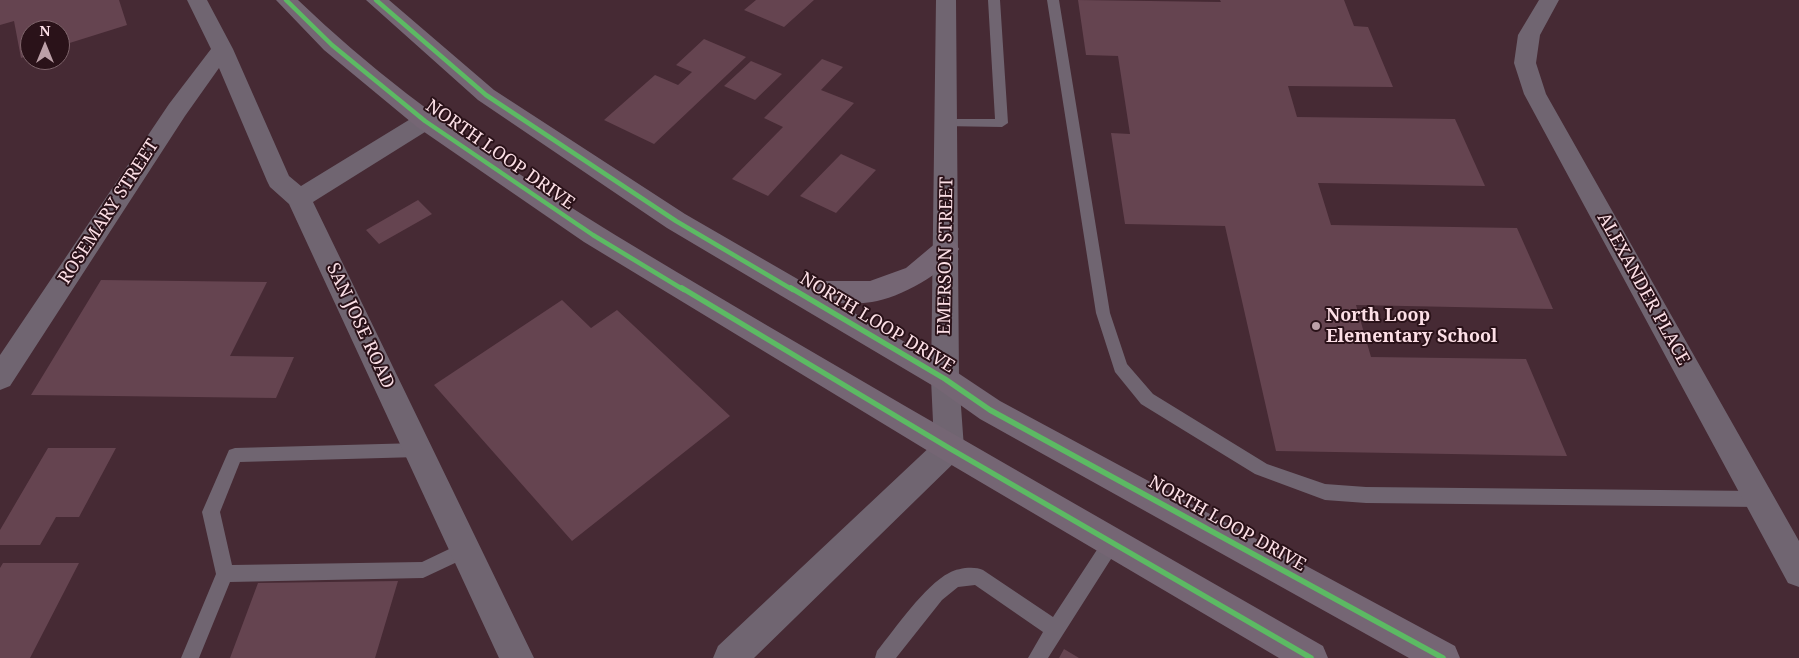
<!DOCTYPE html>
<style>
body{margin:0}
#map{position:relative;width:1799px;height:658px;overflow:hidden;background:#462a34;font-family:"Noto Serif",serif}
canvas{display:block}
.north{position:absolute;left:20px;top:20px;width:50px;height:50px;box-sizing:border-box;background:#2a1219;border:1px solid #7e646b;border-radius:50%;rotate:0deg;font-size:14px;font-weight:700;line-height:20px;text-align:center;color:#fcdfe6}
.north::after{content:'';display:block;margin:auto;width:18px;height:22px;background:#bca0a8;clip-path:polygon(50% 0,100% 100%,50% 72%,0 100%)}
</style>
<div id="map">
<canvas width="1799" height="658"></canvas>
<div class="north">N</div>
</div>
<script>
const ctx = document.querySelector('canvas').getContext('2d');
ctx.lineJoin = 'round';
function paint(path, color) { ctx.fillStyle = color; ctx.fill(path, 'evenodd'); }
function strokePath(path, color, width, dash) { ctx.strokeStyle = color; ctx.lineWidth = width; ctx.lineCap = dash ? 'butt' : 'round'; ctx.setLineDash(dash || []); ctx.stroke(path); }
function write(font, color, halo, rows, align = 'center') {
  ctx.font = font + ' "Noto Serif",serif'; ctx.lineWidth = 4; ctx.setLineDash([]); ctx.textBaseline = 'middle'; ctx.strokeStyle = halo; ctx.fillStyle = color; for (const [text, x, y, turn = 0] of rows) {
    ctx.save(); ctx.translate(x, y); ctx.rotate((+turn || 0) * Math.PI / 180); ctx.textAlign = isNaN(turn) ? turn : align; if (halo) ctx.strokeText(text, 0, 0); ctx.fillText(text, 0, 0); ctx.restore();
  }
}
const building = new Path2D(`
 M0,0H119L127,25L60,46V30H30V55L21,58L14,21L0,25Z
 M756,0H814L784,27L744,10Z
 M1078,0L1221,2L1220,0H1344L1354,26L1368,27L1393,87L1288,86L1297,117L1455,119L1485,186L1318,183L1331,225L1517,228L1553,309L1356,305L1371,357L1526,359L1567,456L1276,451L1225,226L1125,224L1111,133L1130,134L1118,56L1086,55Z
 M704,39L746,57L654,144L604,120L655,75L678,85L692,72L676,65Z
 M822,59L843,67L821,90L854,103L768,196L732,179L783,127L764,118Z
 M751,61L782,74L755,100L724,86Z
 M841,154L876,170L836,213L800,196Z
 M418,200L432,214L379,244L366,230Z
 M101,280L267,282L230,356L294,357L276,398L31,395Z
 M562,300L591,328L617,310L730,416L572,541L434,385Z
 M48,448H116L79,517H56L40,545H0V530Z
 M3,563H79L30,658H0V568Z
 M398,581L375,658H230L258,583Z
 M1064,649L1079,658H1059Z`);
const service = new Path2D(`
 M988,0H1000L1008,123L1002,127L942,126L941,123L942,120L947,119H995Z
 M1047,0H1059L1110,313L1127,364L1153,394L1267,464L1325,484L1366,487L1759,491L1765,494L1767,499L1765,504L1759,507L1366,503L1325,500L1255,474L1141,404L1115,372L1096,313Z
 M418,443L424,445L426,450L424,455L418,457L240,462L220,512L232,565L422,562L466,541L472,543L475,549L472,555L423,578L230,582L199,658H181L216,574L202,512L229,450L235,448Z
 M1112,534L1118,536L1121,542L1118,548L1048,658H1028L1043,632L975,585L958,587L942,600L896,658H875L877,651C895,629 925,585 949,573C958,568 974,566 983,570L1053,617L1106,536Z`);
const minor = new Path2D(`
 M187,0H207L233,49L289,176L301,186L417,115L425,113L433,115L437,121L433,127L313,202L534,658H499L289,204L270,187L267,181L219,68L185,116L10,386L0,390V355L169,104L211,49Z
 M1539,0H1559L1540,35L1536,63L1546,94L1799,541V587L1788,583L1524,94L1514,63L1518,35Z`);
const tertiary = new Path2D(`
 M936,0H956L959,379L964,448L960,457L754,658H713L718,646L934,443L931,379Z`);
const secondary = new Path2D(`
 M276,0H298C436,133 604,229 768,326C952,434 1138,540 1323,646L1328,658H1279L938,457L584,242L417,127L324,50Z
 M366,0H389L494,90L685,214L801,281H870L906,268L937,242L946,239L955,242L959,249C946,273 899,298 872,302C861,304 849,303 837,303L955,371L1000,401L1455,646L1460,658H1409L980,419L935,387L667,228L478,100Z`);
const cyclewayFar1 = new Path2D(`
 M286,0L332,45L425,121L593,235L684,290
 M376,0L486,95L676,221L793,290`);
const cycleway = new Path2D(`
 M682,288L949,448L1311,658
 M791,288L945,379L990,410L1443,658`);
const markers = [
 [1316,326,5,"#bca0a8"]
];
const streetNames = [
 ["NORTH LOOP DRIVE",500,155,35],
 ["ROSEMARY STREET",109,212,-57],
 ["EMERSON STREET",946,256,-89],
 ["ALEXANDER PLACE",1643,289,61],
 ["NORTH LOOP DRIVE",877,323,31],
 ["SAN JOSE ROAD",360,326,65],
 ["NORTH LOOP DRIVE",1227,524,29]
];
const poiNames = [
 ["North Loop",1326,316],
 ["Elementary School",1326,337]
];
paint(building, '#654450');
paint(service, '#706571');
paint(minor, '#706571');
paint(tertiary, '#706571');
paint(secondary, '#756674');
strokePath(cyclewayFar1, '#5cba63', 4.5);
strokePath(cycleway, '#5cba63', 5.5);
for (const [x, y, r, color] of markers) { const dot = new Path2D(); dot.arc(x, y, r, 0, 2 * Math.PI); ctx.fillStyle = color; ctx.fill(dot); strokePath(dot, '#2a1219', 2); }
write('18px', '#fcdfe6', '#2a1219', streetNames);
write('bold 18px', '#fcdfe6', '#2a1219', poiNames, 'left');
</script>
